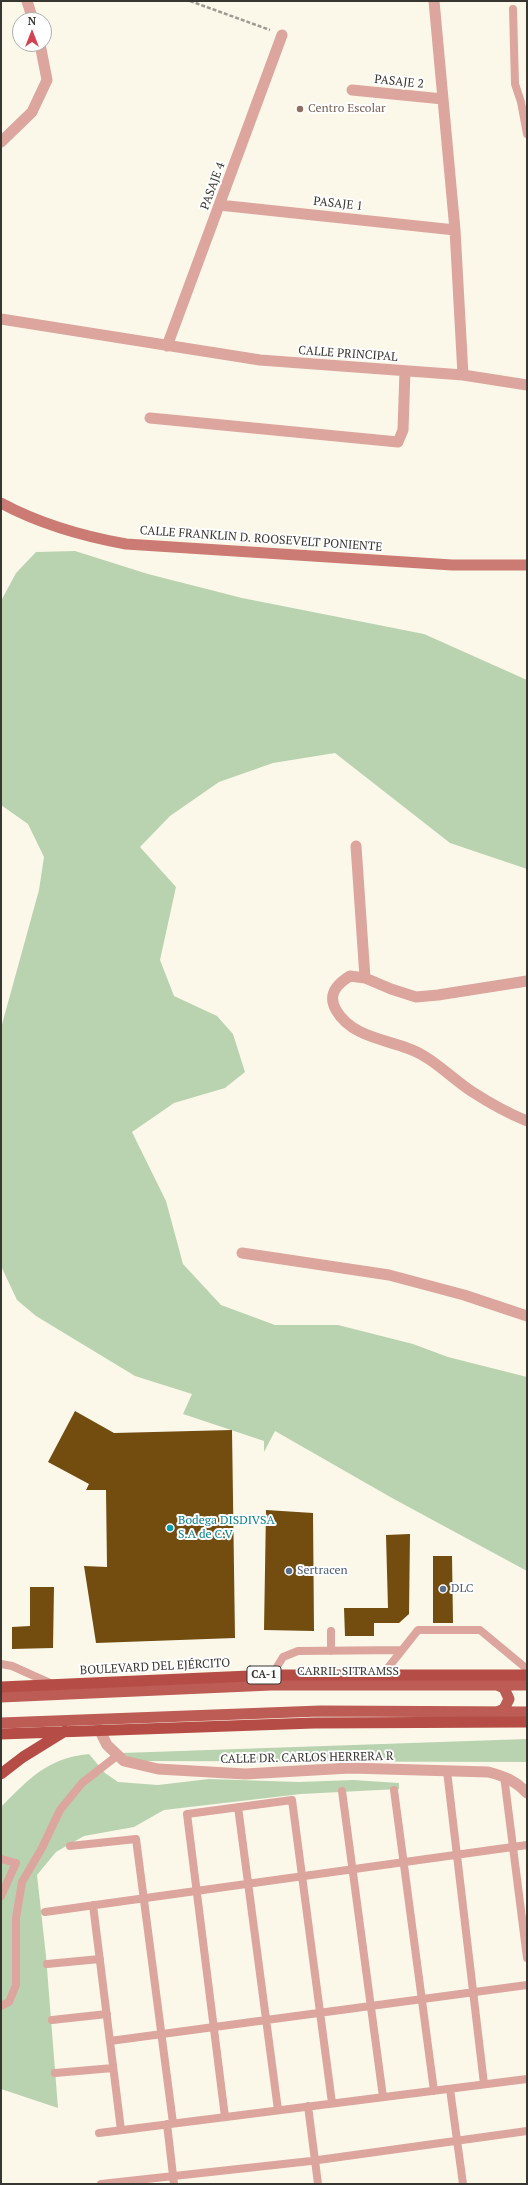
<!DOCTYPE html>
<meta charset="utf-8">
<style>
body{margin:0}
#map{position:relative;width:528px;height:2185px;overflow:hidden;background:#fbf8ea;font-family:"PT Serif",serif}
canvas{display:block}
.frame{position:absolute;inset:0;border:2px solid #373631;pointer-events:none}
.north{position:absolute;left:12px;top:12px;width:40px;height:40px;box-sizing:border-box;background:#fff;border:1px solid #afafad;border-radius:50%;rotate:0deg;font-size:11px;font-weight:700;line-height:16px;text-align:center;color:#373631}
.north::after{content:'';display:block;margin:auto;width:14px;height:18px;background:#d24252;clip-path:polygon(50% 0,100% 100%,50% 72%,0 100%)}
</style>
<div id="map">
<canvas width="528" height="2185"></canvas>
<div class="frame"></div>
<div class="north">N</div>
</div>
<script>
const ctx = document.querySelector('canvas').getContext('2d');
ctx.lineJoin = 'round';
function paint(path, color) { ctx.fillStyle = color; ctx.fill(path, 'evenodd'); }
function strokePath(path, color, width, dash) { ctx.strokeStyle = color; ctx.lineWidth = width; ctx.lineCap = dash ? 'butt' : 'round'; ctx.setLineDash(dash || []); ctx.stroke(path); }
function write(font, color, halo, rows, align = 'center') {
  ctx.font = font + ' "PT Serif",serif'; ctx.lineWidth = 4; ctx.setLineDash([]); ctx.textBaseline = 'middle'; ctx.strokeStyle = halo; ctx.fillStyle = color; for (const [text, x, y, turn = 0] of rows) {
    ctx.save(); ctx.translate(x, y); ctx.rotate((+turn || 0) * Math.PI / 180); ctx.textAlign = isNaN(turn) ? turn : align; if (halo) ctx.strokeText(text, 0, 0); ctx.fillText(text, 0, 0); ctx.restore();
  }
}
const green = new Path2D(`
 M75,551L148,574L242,598L424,634L527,680V869L450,843L335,753L273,763L219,782L170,816L140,847L176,887L160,960L174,996L217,1016L233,1034L245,1072L225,1088L174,1103L132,1132L166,1201L183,1264L221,1305L275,1325H338L413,1344L448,1357L527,1377V1571L392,1498L275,1431L264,1452V1441L183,1414L192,1394L135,1376L36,1316L17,1300L1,1266V1028L39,890L44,857L28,824L1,805V601L16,573L36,552Z
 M527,1739V1762L134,1761L122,1753Z
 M89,1754L105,1773L118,1782L158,1785L209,1779L299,1782L353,1780L399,1783V1789L301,1794L164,1810L134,1827L84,1836L56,1852L37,1875L46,1956L58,2108L1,2089V1807C29,1779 47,1758 89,1754Z`);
const building = new Path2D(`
 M75,1411L114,1433L232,1430L235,1638L96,1643L84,1566L107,1567L106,1490H86L89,1484L48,1462Z
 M266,1510L313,1513L314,1631L264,1630Z
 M410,1534L409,1614L399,1623H374V1636H345L344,1608H388L386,1535Z
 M433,1556H452L453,1623H433Z
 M30,1587H54L53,1648L12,1649V1627L30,1626Z`);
const path = new Path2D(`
 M190,1L270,30`);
const service = new Path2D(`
 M513,9L515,84L521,102L527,134
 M331,1631V1651
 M1,1664L12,1666L52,1684
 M383,1674L418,1630H480L527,1669
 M272,1675L283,1657L298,1651L402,1650
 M447,1771L484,2084
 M504,1776L527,1958
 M394,1790L434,2091
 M342,1791L383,2097
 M238,1807L278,2110
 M70,1846L136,1839L173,2123
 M1,1859L16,1863L1,1896
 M93,1905L121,2130
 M45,1912L527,1845
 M47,1964L100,1959
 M1,2006L9,2002L16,1985V1918L22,1882L42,1848L60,1810L82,1783L118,1755
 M52,2020L107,2014
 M110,2041L527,1985
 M55,2073L113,2068
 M450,2089L463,2184
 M308,2106L318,2184
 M225,2117L187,1814L292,1800L332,2103
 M167,2124L174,2184
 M99,2133L527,2079
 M101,2184L311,2161L527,2131`);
const minor = new Path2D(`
 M27,1L33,20
 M434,1L455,230L463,375
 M352,90L443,99
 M1,142L32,112L47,80L40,44
 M219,205L455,230
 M1,319L260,360L463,375L527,385
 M167,346L282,35
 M150,418L398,442L403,430L405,371
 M356,846L365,978
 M527,981L438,995L416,997L391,989L365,978L350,976C337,984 327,994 336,1010C351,1036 383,1039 407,1048C431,1056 450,1077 471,1091C488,1102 507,1113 527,1121
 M242,1253L389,1275L464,1295L527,1316
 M99,1729L107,1745L124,1761L158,1769L245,1774L350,1768L488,1772C504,1776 516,1781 527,1793`);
const secondary = new Path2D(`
 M1,503C40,524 82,536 126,544L452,565H527`);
const primary = new Path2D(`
 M499,1686L504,1688L509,1699L504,1709L499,1711
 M1,1697L271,1685H527
 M1,1723L320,1711L527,1712`);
const trunk = new Path2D(`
 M1,1687L272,1675H527
 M1,1734L314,1723L527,1722
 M1,1774L23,1757L65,1731`);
const markers = [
 [300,109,4,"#8d6e63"],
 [170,1528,4,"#0f9aa8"],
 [289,1571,4,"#5c6f8a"],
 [443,1589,4,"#5c6f8a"]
];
const shields = [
 [264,1675,34]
];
const shieldNames = [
 ["CA-1",264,1675]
];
const streetNames = [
 ["PASAJE 2",399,82,6],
 ["PASAJE 4",213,186,-70],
 ["PASAJE 1",338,204,6],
 ["CALLE PRINCIPAL",348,354,4],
 ["CALLE FRANKLIN D. ROOSEVELT PONIENTE",261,539,4],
 ["BOULEVARD DEL EJÉRCITO",155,1667,-3],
 ["CARRIL SITRAMSS",348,1672],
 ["CALLE DR. CARLOS HERRERA R",307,1758,-1]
];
const educationNames = [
 ["Centro Escolar",308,109]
];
const cultureNames = [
 ["Bodega DISDIVSA",178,1521],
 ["S.A de C.V",178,1535]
];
const serviceNames = [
 ["Sertracen",297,1571],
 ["DLC",451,1589]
];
paint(green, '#b9d3b0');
paint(building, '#734c10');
strokePath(path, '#9c9a91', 2.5, [4, 2]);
strokePath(service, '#dca59e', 8);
strokePath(minor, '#dca59e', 11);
strokePath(secondary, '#cb7b73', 11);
strokePath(primary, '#bc5c54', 11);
strokePath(trunk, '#b54d46', 11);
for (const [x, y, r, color] of markers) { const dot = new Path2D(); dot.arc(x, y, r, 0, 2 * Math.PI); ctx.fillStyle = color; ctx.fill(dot); strokePath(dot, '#fff', 1.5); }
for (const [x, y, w] of shields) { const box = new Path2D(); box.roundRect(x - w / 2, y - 9, w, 18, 3); ctx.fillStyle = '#fff'; ctx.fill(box); strokePath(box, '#373631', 1); }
write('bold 11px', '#373631', null, shieldNames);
write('12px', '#373631', '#fff', streetNames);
write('12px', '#785e54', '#fff', educationNames, 'left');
write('12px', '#0d838f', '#fff', cultureNames, 'left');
write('12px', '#4e5e75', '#fff', serviceNames, 'left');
</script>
